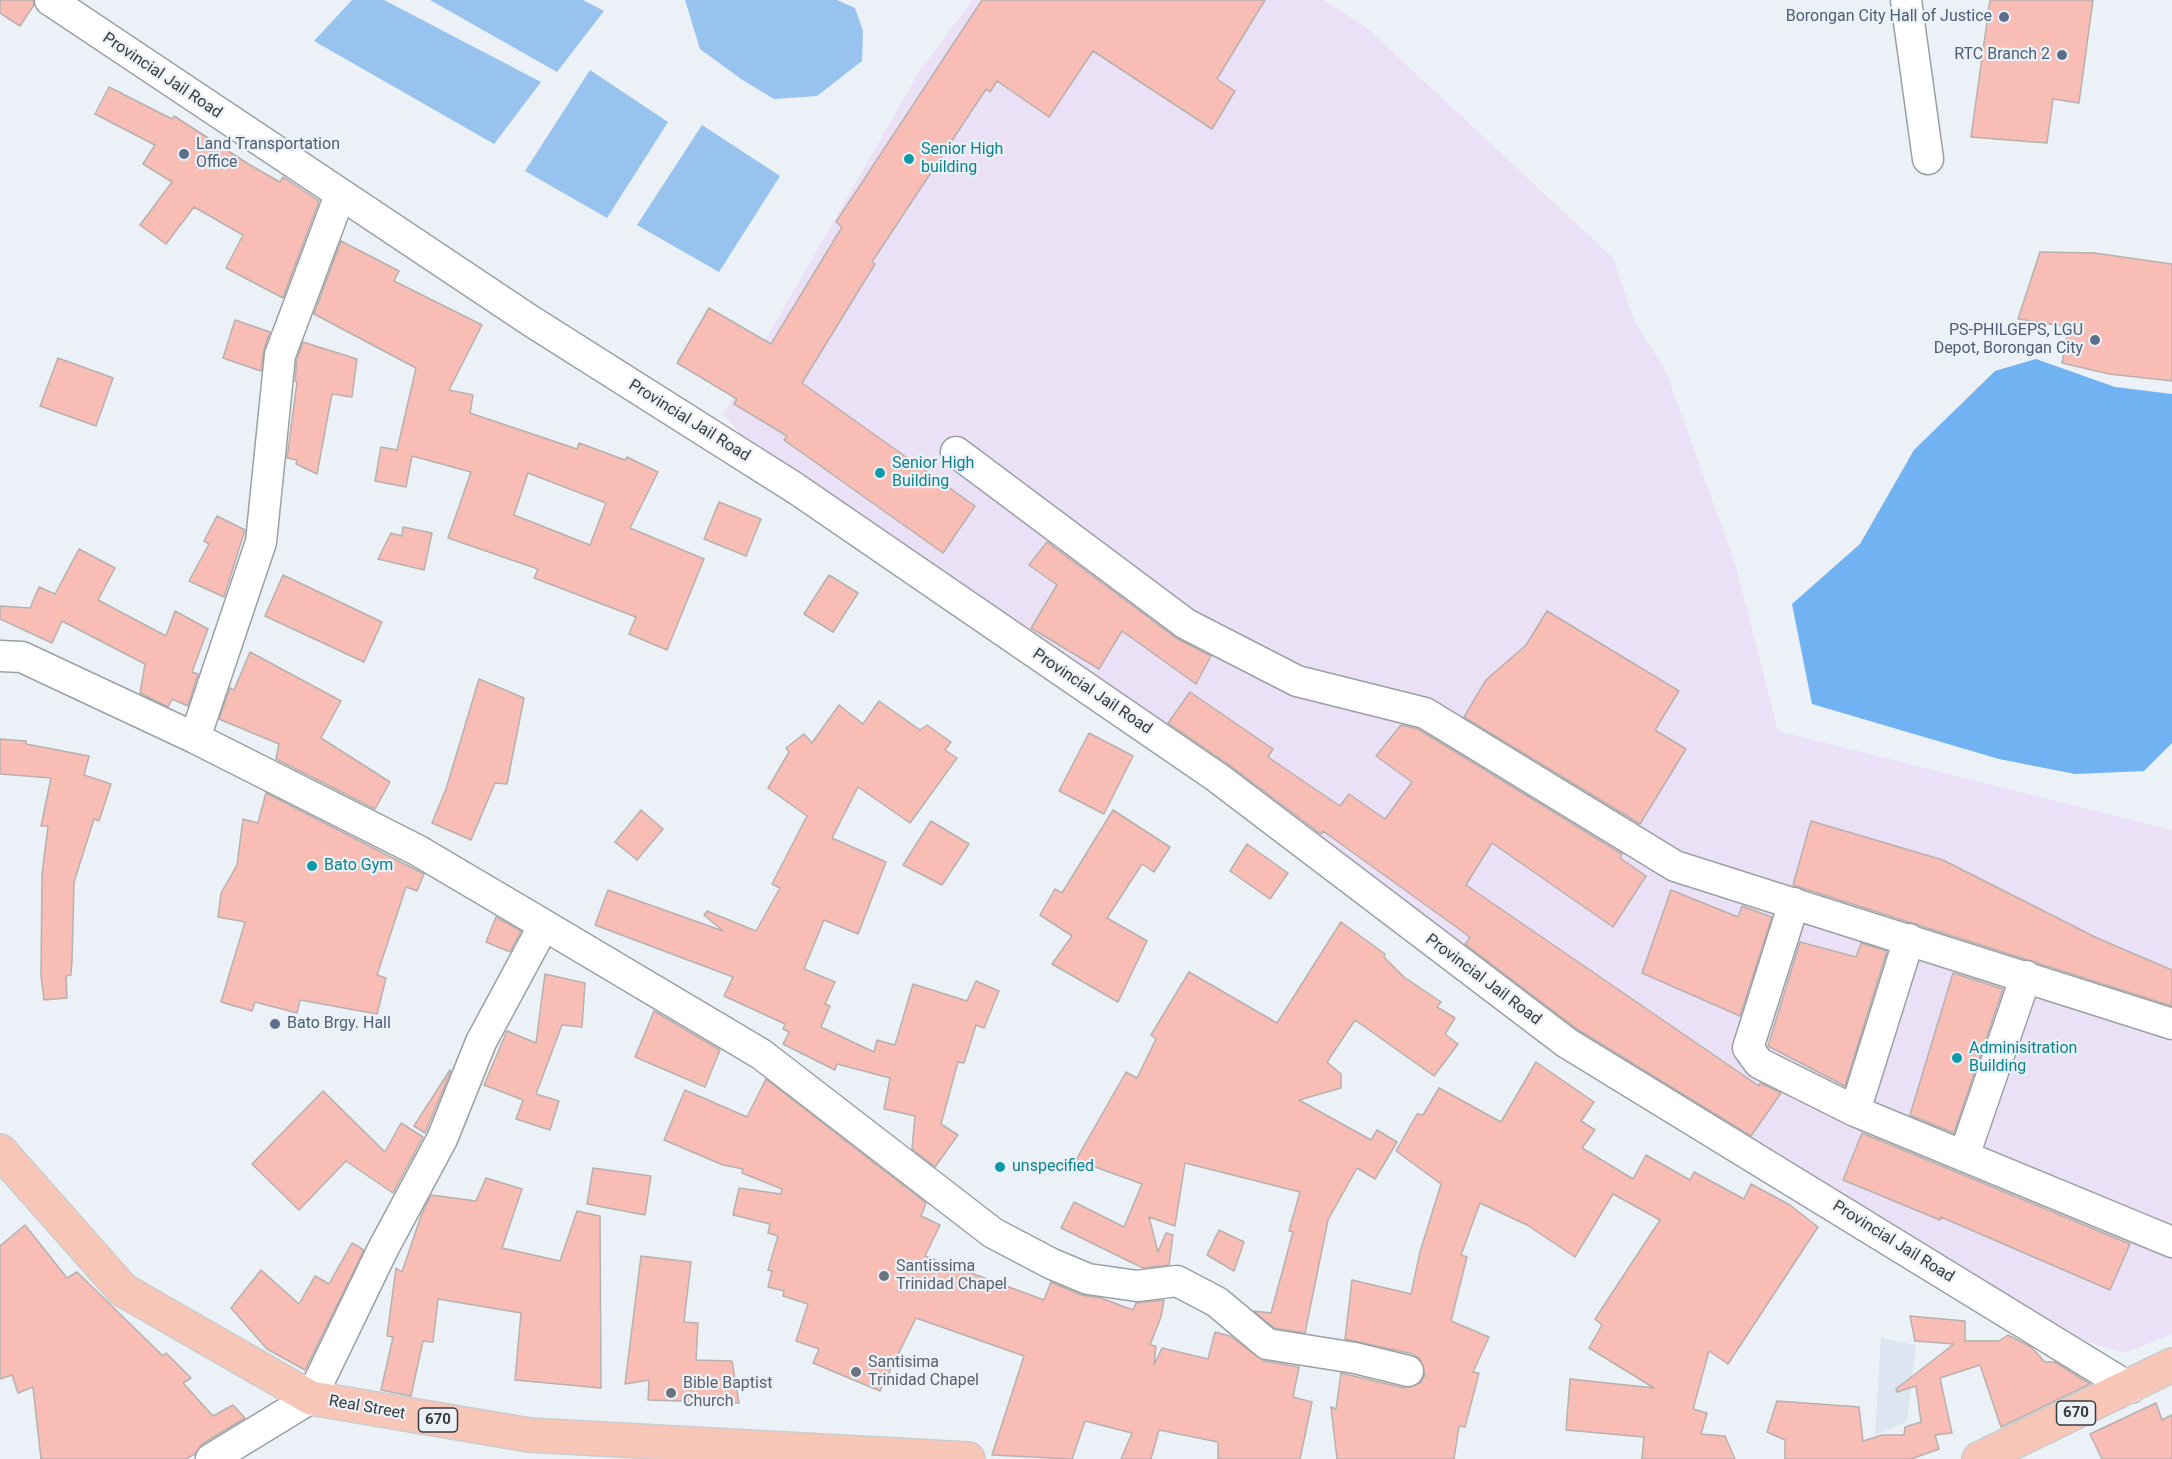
<!DOCTYPE html>
<style>
body{margin:0}
canvas{display:block;background:#ebf1f6}
</style>
<canvas width="2172" height="1459"></canvas>
<script>
const ctx = document.querySelector('canvas').getContext('2d');
ctx.lineJoin = 'round';
function paint(path, color) { ctx.fillStyle = color; ctx.fill(path, 'evenodd'); }
function strokePath(path, color, width, dash) { ctx.strokeStyle = color; ctx.lineWidth = width; ctx.lineCap = dash ? 'butt' : 'round'; ctx.setLineDash(dash || []); ctx.stroke(path); }
function write(font, color, halo, rows, align = 'center') {
  ctx.font = font + ' Roboto,sans-serif'; ctx.lineWidth = 4.5; ctx.setLineDash([]); ctx.textBaseline = 'middle'; ctx.strokeStyle = halo; ctx.fillStyle = color; for (const [text, x, y, turn = 0] of rows) {
    ctx.save(); ctx.translate(x, y); ctx.rotate((+turn || 0) * Math.PI / 180); ctx.textAlign = isNaN(turn) ? turn : align; if (halo) ctx.strokeText(text, 0, 0); ctx.fillText(text, 0, 0); ctx.restore();
  }
}
const built = new Path2D(`
 M1881,1338L1916,1345L1907,1422L1875,1435Z`);
const education = new Path2D(`
 M972,0H1323L1367,28L1613,258L1634,320L1666,372L1735,563L1778,731L2172,830V1334L2125,1353L2087,1342L1765,1163L1643,1074L1518,991L750,444L723,414L919,72Z`);
const green = new Path2D(`
 M352,0H384L541,82L494,144L314,41Z
 M430,0H583L604,11L557,72Z
 M685,0H837L855,8L863,31L862,61L817,96L774,99L741,79L700,49Z
 M590,70L668,122L607,218L525,171Z
 M702,125L780,176L719,272L637,225Z`);
const forest = new Path2D(`
 M2036,359L2115,387L2172,394V743L2144,771L2075,774L1999,759L1812,704L1792,604L1860,544L1914,450L1995,371Z`);
const building = new Path2D(`
 M0,0H33L34,5L20,26L0,13Z
 M982,0H1265L1217,79L1235,91L1212,129L1093,51L1049,117L997,81L990,92L986,89L872,262L875,264L802,383L975,506L943,553L784,440L787,436L734,404L737,399L677,363L709,308L771,344L842,227L836,222Z
 M1990,0H2093L2079,103L2053,99L2047,143L1971,137Z
 M109,87L172,119L174,116L250,165L280,182L283,177L319,201L283,298L226,268L243,235L194,207L166,244L140,225L172,182L143,164L155,145L95,114Z
 M341,241L399,271L394,281L482,325L449,390L473,395L470,413L577,449L579,443L625,460L627,457L658,472L630,528L704,559L667,650L629,634L636,617L534,578L538,569L448,538L471,472L412,456L406,487L375,481L381,447L397,450L416,368L314,314ZM528,473L606,503L590,545L514,515Z
 M2040,252L2094,253L2172,264V381L2109,374L2062,363L2069,327L2018,319Z
 M235,320L270,332L264,349L261,371L223,358Z
 M303,342L357,359L352,397L332,394L317,474L296,464L297,460L287,458L297,382L295,381L297,359Z
 M58,358L113,378L96,426L40,406Z
 M719,502L761,519L746,556L704,539Z
 M217,516L245,530L224,597L189,581L209,544L204,541Z
 M403,527L432,533L424,570L378,559L391,533L402,536Z
 M1047,542L1176,638L1211,656L1196,684L1122,631L1099,669L1031,628L1057,585L1029,565Z
 M79,549L115,568L98,600L166,636L175,611L208,629L192,672L198,674L188,706L172,699L168,707L140,693L145,664L62,621L52,643L0,619V606L30,608L39,587L55,594Z
 M283,575L382,622L364,662L265,616Z
 M829,575L858,593L833,632L804,614Z
 M1547,611L1679,691L1655,730L1686,749L1640,824L1464,717L1486,680L1526,645Z
 M250,652L341,701L321,738L390,782L375,809L276,759L279,744L219,719L230,688L234,690Z
 M479,679L524,698L507,784L495,783L471,840L432,823L446,789Z
 M1190,692L1273,749L1268,757L1340,806L1349,794L1385,819L1412,782L1376,756L1401,725L1418,729L1622,854L1620,858L1646,876L1613,927L1492,843L1466,885L1759,1086L1760,1083L1781,1093L1751,1136L1577,1029L1465,944L1470,938L1466,934L1323,831L1321,834L1228,764L1168,723Z
 M879,701L920,730L927,725L951,742L945,750L957,758L910,823L858,787L832,838L886,862L858,934L824,920L804,969L835,982L825,1004L830,1006L821,1027L874,1052L877,1040L895,1045L913,984L967,1001L976,981L999,991L984,1028L976,1025L964,1063L958,1062L941,1124L958,1135L935,1167L912,1149L915,1116L884,1109L890,1078L837,1064L835,1070L783,1044L789,1032L783,1029L785,1024L724,996L733,977L595,925L608,890L723,931L704,915L707,911L756,931L780,888L772,884L807,816L768,788L789,752L786,748L804,734L812,743L839,705L863,724Z
 M1089,733L1133,756L1104,814L1059,791Z
 M0,739L26,741V744L89,756L84,775L111,784L99,821L94,819L74,882L72,961L71,975L66,976L67,998L44,1000L41,976L42,874L48,826H41L51,778L0,774Z
 M266,793L424,874L417,891L406,887L377,975L386,978L377,1014L300,1000L297,1013L255,1002L252,1011L221,1002L245,922L218,917L221,893L237,865L243,819L258,823Z
 M641,810L663,829L637,860L615,842Z
 M1113,810L1170,847L1154,872L1142,864L1107,918L1147,941L1118,1002L1052,964L1072,936L1040,915L1055,889L1062,893Z
 M931,821L969,844L942,885L903,865Z
 M1811,821L1943,860L2097,938L2172,970V1006L1793,885Z
 M1247,844L1288,873L1270,899L1230,871Z
 M1671,890L1738,917L1742,906L1772,917L1740,1016L1642,973Z
 M496,917L521,931L510,952L486,942Z
 M1341,922L1385,954L1384,957L1404,977L1441,1002L1437,1007L1455,1018L1445,1034L1458,1044L1434,1076L1355,1020L1327,1062L1341,1074V1088L1299,1100L1371,1140L1377,1130L1397,1142L1375,1179L1357,1168L1328,1220L1305,1333L1274,1328L1254,1311L1271,1313L1293,1232L1289,1231L1300,1192L1185,1163L1175,1226L1149,1217L1158,1252L1166,1233L1173,1235L1169,1265L1143,1268L1061,1228L1074,1202L1124,1227L1142,1184L1076,1160L1126,1072L1137,1078L1156,1039L1151,1035L1189,972L1277,1023Z
 M1800,942L1856,957L1861,943L1887,951L1845,1086L1768,1046Z
 M1953,973L2003,989L1954,1133L1910,1115Z
 M545,974L585,983L582,1027L562,1025L536,1094L559,1101L550,1130L516,1119L523,1100L484,1085L507,1031L536,1043Z
 M654,1011L720,1050L705,1087L635,1057Z
 M1536,1062L1594,1102L1581,1121L1595,1130L1582,1148L1633,1179L1646,1155L1690,1180L1694,1172L1744,1199L1751,1184L1790,1205L1818,1227L1728,1364L1709,1351L1693,1409L1707,1413L1701,1434L1725,1436L1735,1459H1642L1644,1437L1566,1430L1570,1379L1654,1388L1589,1348L1602,1325L1595,1319L1660,1220L1613,1194L1575,1257L1527,1225L1480,1203L1461,1255L1467,1257L1451,1321L1489,1337L1473,1372L1479,1373L1465,1427L1459,1426L1454,1459H1337L1331,1407L1336,1409L1341,1373L1404,1388L1420,1383L1425,1375L1420,1359L1413,1354L1345,1339L1352,1280L1411,1294L1420,1252L1441,1184L1396,1151L1417,1114L1423,1115L1439,1088L1501,1122Z
 M450,1070L451,1071L425,1133L414,1126Z
 M766,1079L926,1203L921,1216L940,1225L925,1256L1044,1300L1051,1282L1081,1295L1101,1298L1133,1310L1136,1303L1164,1300L1161,1317L1150,1345L1156,1346L1154,1365L1162,1348L1208,1359L1215,1332L1230,1336L1264,1361L1299,1367L1293,1397L1312,1402L1300,1459H1218V1442L1159,1430L1151,1459H1121L1132,1433L1085,1421L1072,1459L992,1455L1024,1356L916,1318L880,1391L813,1363L819,1349L796,1341L808,1304L783,1296L784,1291L768,1287L772,1271L768,1270L778,1236L768,1233L770,1224L733,1215L739,1188L781,1194L782,1189L742,1173L743,1169L723,1165L664,1140L685,1090L747,1117Z
 M323,1091L385,1152L401,1123L423,1137L393,1193L346,1161L299,1210L252,1164Z
 M1862,1133L2130,1244L2110,1290L1941,1217L1940,1220L1843,1180Z
 M593,1168L651,1176L645,1215L587,1204Z
 M486,1178L522,1189L502,1248L560,1261L577,1211L600,1216L601,1388L515,1380L521,1313L438,1299L433,1342L423,1341L411,1396L381,1390L393,1337L387,1336L396,1268L402,1272L422,1213L431,1195L476,1201Z
 M25,1225L67,1278L77,1272L163,1356L166,1353L191,1378L183,1383L213,1416L233,1405L245,1418L202,1444L195,1454L186,1459H41L33,1387L18,1393L12,1375L0,1379V1246Z
 M1219,1230L1244,1242L1234,1271L1207,1255Z
 M352,1243L364,1250L305,1370L267,1349L231,1308L261,1270L299,1304L315,1276L329,1284Z
 M641,1256L691,1262L684,1322L698,1323L696,1360L732,1361L739,1403L648,1400L649,1380L625,1384Z
 M1910,1316L1965,1321V1341H1999L2008,1335L2031,1347L2045,1362H2055L2090,1384L2001,1427L1980,1365L1940,1378L1952,1433L1935,1435L1939,1449L1911,1459H1785V1440L1767,1432L1777,1401L1859,1407L1863,1441L1882,1435H1904L1905,1427L1921,1422L1916,1386L1897,1392L1896,1389L1954,1344L1915,1341Z
 M2156,1403L2162,1420L2172,1415V1459H2102L2090,1434Z`);
const minor = new Path2D(`
 M50,0L531,321L795,488L1218,778L1567,1043L2130,1388
 M1906,0L1928,159
 M956,452L1186,624L1297,681L1425,713L1675,866L2172,1024
 M0,656L22,657L195,738L417,850L544,925L761,1054L993,1233L1052,1264L1088,1279L1137,1286L1177,1281L1217,1302L1267,1344L1355,1358L1408,1371
 M195,738L261,542L280,355L340,195
 M1794,903L1748,1048L1759,1063L1855,1111L2172,1242
 M1855,1111L1909,939
 M1964,1156L2026,976
 M211,1459L311,1398L383,1249L442,1139L481,1042L544,925`);
const major = new Path2D(`
 M0,1151L123,1290L311,1398L529,1435L968,1459
 M1979,1459L2172,1365`);
const markers = [
 [2004,17,6,"#5c6f8a"],
 [2062,55,6,"#5c6f8a"],
 [184,154,6,"#5c6f8a"],
 [909,159,6,"#0f9aa8"],
 [2095,340,6,"#5c6f8a"],
 [880,473,6,"#0f9aa8"],
 [312,866,6,"#0f9aa8"],
 [275,1024,6,"#5c6f8a"],
 [1957,1058,6,"#0f9aa8"],
 [1000,1167,6,"#0f9aa8"],
 [884,1276,6,"#6b7280"],
 [856,1372,6,"#6b7280"],
 [671,1393,6,"#6b7280"]
];
const shields = [
 [2076,1413,39],
 [438,1420,39]
];
const shieldNames = [
 ["670",2076,1413],
 ["670",438,1420]
];
const serviceNames = [
 ["Borongan City Hall of Justice",1992,17],
 ["RTC Branch 2",2050,55],
 ["Land Transportation",196,145,"left"],
 ["Office",196,163,"left"],
 ["PS-PHILGEPS, LGU",2083,331],
 ["Depot, Borongan City",2083,349],
 ["Bato Brgy. Hall",287,1024,"left"]
];
const streetNames = [
 ["Provincial Jail Road",162,76,34],
 ["Provincial Jail Road",689,421,32],
 ["Provincial Jail Road",1092,692,34],
 ["Provincial Jail Road",1483,980,37],
 ["Provincial Jail Road",1893,1242,32],
 ["Real Street",367,1408,10]
];
const cultureNames = [
 ["Senior High",921,150],
 ["building",921,168],
 ["Senior High",892,464],
 ["Building",892,482],
 ["Bato Gym",324,866],
 ["Adminisitration",1969,1049],
 ["Building",1969,1067],
 ["unspecified",1012,1167]
];
const worshipNames = [
 ["Santissima",896,1267],
 ["Trinidad Chapel",896,1285],
 ["Santisima",868,1363],
 ["Trinidad Chapel",868,1381],
 ["Bible Baptist",683,1384],
 ["Church",683,1402]
];
paint(built, '#dbe6f1');
paint(education, '#ebe1f6');
paint(green, '#97c3ee');
paint(forest, '#70b2f2');
paint(building, '#f8bdb4');
strokePath(building, '#b8b0af', 1.5);
strokePath(minor, '#9ba0a5', 33);
strokePath(major, '#cccccd', 36);
strokePath(minor, '#fff', 30);
strokePath(major, '#f8c6b7', 33);
for (const [x, y, r, color] of markers) { const dot = new Path2D(); dot.arc(x, y, r, 0, 2 * Math.PI); ctx.fillStyle = color; ctx.fill(dot); strokePath(dot, '#ebf1f6', 2); }
for (const [x, y, w] of shields) { const box = new Path2D(); box.roundRect(x - w / 2, y - 12, w, 24, 4.5); ctx.fillStyle = '#ebf1f6'; ctx.fill(box); strokePath(box, '#393b3d', 1.5); }
write('bold 15px', '#393b3d', null, shieldNames);
write('16px', '#4e5e75', '#ebf1f6', serviceNames, 'right');
write('16px', '#393b3d', '#ebf1f6', streetNames);
write('16px', '#0d838f', '#ebf1f6', cultureNames, 'left');
write('16px', '#5b616d', '#ebf1f6', worshipNames, 'left');
</script>
